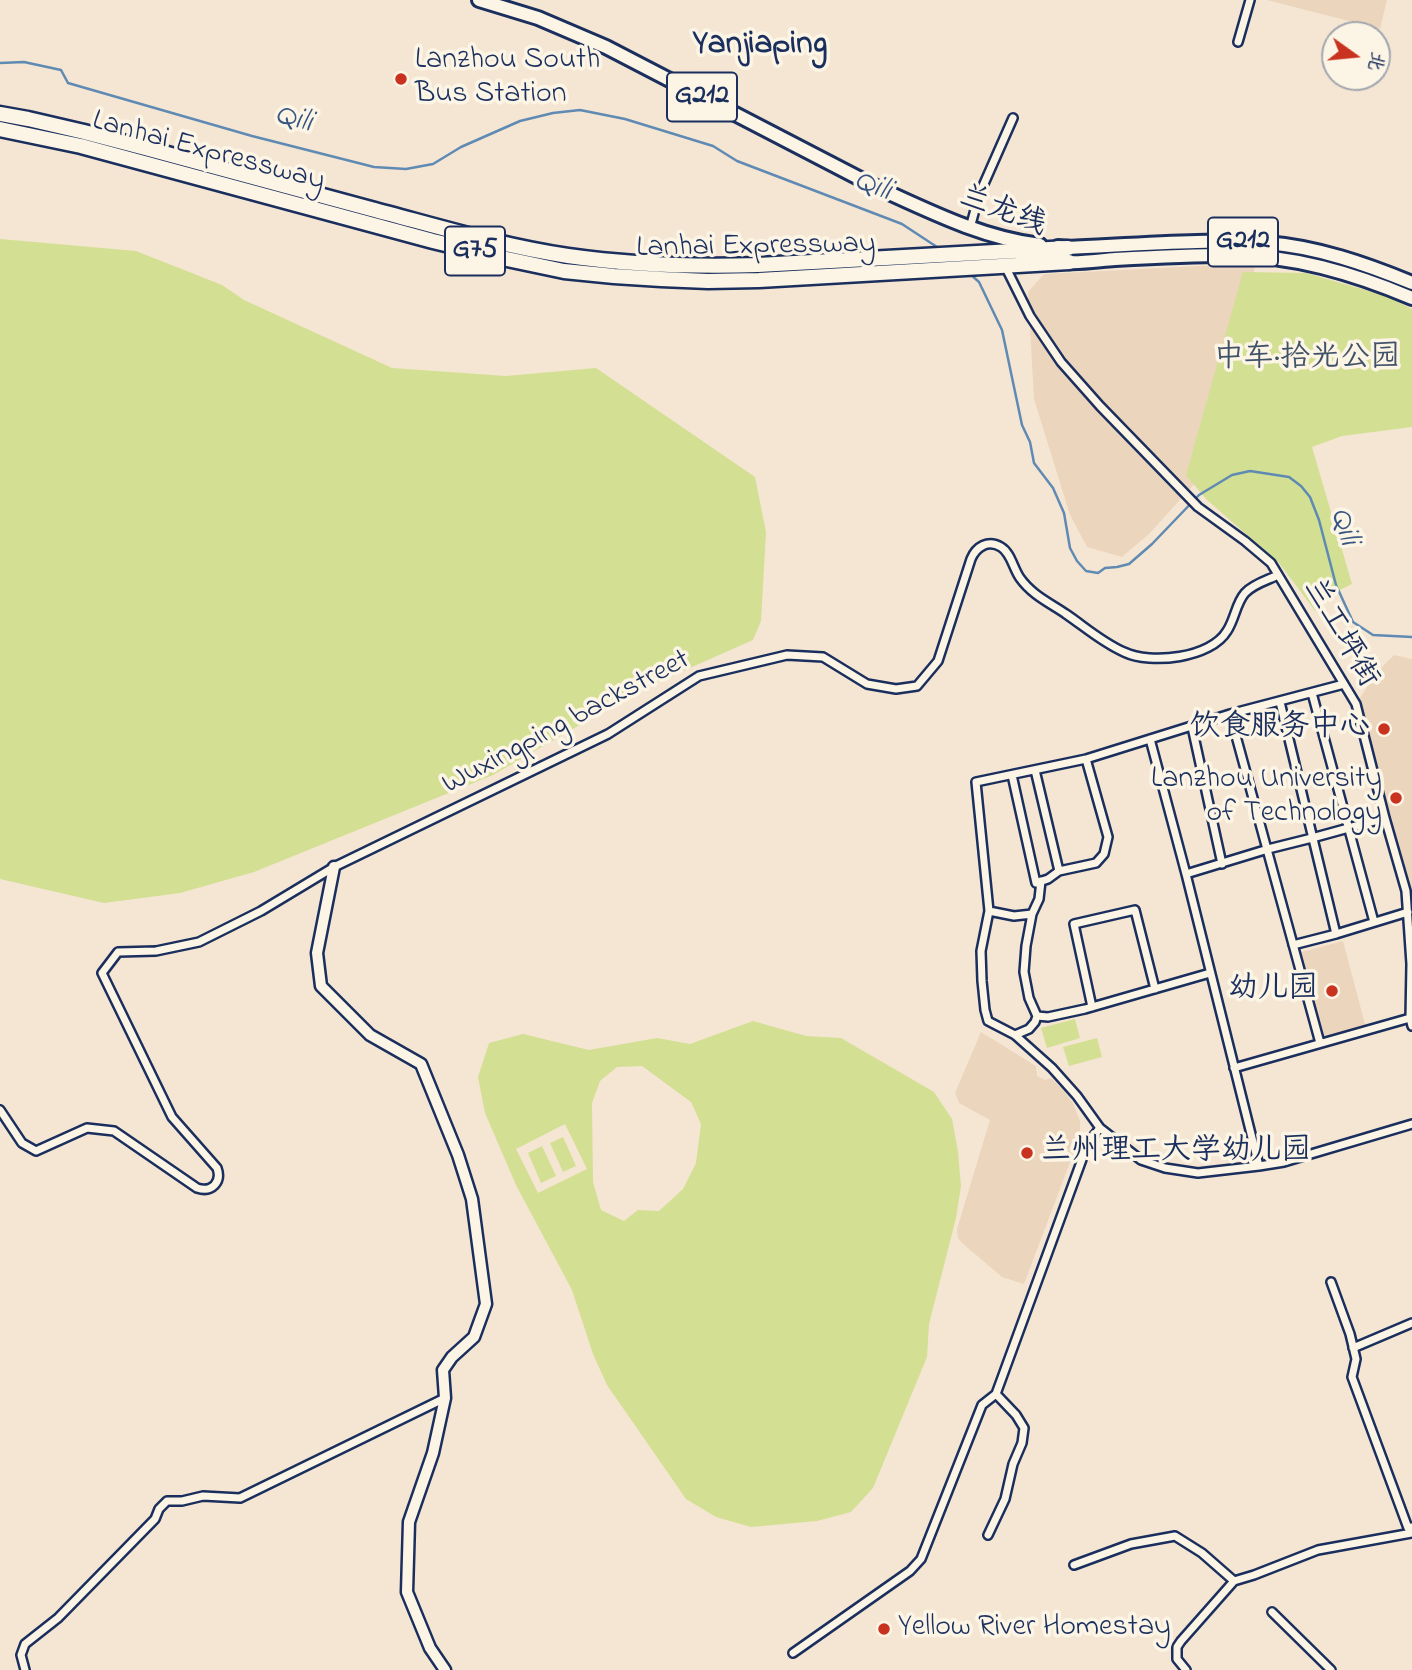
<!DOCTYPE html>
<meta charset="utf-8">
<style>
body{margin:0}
#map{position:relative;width:1412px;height:1670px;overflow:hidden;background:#f5e6d3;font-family:"Indie Flower","LXGW WenKai TC",sans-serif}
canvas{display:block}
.north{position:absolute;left:1321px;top:21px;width:70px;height:70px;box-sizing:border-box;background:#fcf5e5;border:2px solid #a2a6af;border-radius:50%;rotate:105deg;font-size:19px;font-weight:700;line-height:28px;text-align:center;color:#1b2f5e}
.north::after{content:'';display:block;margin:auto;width:24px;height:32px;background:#c8321e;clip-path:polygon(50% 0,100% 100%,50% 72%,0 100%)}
</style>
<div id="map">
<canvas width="1412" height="1670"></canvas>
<div class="north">北</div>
</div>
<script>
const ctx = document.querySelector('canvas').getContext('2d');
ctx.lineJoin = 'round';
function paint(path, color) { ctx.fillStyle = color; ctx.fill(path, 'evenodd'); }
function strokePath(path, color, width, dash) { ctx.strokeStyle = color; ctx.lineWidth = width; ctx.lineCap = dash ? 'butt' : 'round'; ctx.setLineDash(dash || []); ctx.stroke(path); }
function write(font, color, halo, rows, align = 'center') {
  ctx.font = font + ' "Indie Flower","LXGW WenKai TC",sans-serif'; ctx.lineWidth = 7; ctx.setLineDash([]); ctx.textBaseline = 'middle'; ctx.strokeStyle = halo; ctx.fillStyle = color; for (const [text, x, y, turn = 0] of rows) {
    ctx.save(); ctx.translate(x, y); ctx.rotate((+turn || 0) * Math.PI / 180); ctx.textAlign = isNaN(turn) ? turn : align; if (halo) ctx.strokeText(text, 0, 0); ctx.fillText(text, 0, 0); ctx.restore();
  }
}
const built = new Path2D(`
 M1267,0H1387L1380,29Z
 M1238,264L1255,267L1196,456L1209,468L1149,534L1122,557L1087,547L1070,515L1034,399L1028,292L1044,274Z
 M1394,655L1412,659V1026L1406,891L1356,704L1376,673Z
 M1343,941L1366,1028L1321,1040L1298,953Z
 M981,1032L1036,1066L1037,1076L1045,1080L1051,1078L1063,1090L1073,1103L1080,1121V1136L1024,1284L1002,1277L962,1243L958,1238L957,1229L990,1120L959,1103L955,1093Z`);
const green = new Path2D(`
 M0,239L136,251L222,285L244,300L392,368L506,376L596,368L755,477L766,532L761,621L753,640L642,689L493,775L254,872L180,893L104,903L0,879Z
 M1243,272L1306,273L1386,296L1412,309V427L1342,436L1312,447L1352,584L1323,598L1316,612L1279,563L1206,499L1186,475Z
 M1075,1019L1080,1038L1047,1048L1041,1028Z
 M753,1021L806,1036L841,1038L934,1092L952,1119L958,1152L961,1186L956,1218L929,1324L927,1357L873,1488L851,1512L817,1521L751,1527L716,1517L686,1499L607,1385L593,1354L572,1290L516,1185L485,1113L478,1077L489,1043L523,1034L589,1050L657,1038L690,1044ZM642,1066L691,1102L701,1124L696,1163L683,1189L659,1211L638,1210L624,1221L601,1210L593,1182L592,1103L600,1081L617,1067ZM565,1124L587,1169L538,1193L516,1149Z
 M1097,1038L1102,1057L1069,1066L1063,1047Z
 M563,1137L576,1166L563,1172L550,1143Z
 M542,1146L556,1176L541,1183L528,1153Z`);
const stream = new Path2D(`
 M0,63L24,62L61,70L68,83L252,136L374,167L406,169L433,164L461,147L520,121L553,113L580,110L625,119L713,146L737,161L902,224L940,249
 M969,273L979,282L1002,330L1022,425L1030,442L1034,463L1053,488L1064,513L1070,548L1077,561L1086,571L1098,573L1105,568L1117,567L1129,564L1152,544L1199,495L1232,475L1250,471L1289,477L1301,486L1310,497L1319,520L1336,585L1353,622L1373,635L1412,637`);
const minor = new Path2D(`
 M1238,42L1250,0
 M970,228L979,195L1013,118
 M1004,264L1030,316L1061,362L1100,406L1198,507L1245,541L1271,563L1356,704L1385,818L1406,891L1411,964L1410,1018L1412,1026
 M1312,693L1374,922
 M1280,702L1336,934
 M1230,714L1320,1043
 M1192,727L1222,864
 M1150,739L1186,874
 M1035,770L1059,871L1096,863L1104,854L1108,837L1086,759
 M1012,775L1036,883L1048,879L1059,871
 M1385,818L1312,838L1268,849L1186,874L1259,1166L1284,1162L1412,1124
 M989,911L1014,916L1032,914L1039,899L1041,881
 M1293,945L1336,934L1408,912
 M1092,1007L1074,924L1135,910L1155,989
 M1037,1016L1048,1017L1085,1009L1210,973
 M1015,1035L1029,1029L1035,1022L1037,1016L1029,998L1024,972L1026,946L1032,914
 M1234,1068L1410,1018
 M0,1110L22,1143L36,1151L87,1128L114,1131L197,1188C212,1193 222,1182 217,1168L172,1117L102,973L118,952L156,951L199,942L261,911L334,867L608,734L699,676L787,655L823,657L867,684L896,689L917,686L938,661L971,559C976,547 988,539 1001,547C1011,553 1013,568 1020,578C1032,595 1050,603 1066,614C1085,627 1103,643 1124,652C1151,665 1211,658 1227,631C1235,619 1236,603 1245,593C1253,584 1268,580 1278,575
 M1259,1166L1198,1173L1165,1168L1141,1160L1100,1128L1077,1096L1052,1068L1015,1035L988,1021L985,1010L982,981L981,951L989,911L976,782L1086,759L1230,714L1344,684
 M1331,1282L1350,1334L1356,1359L1352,1377L1408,1528L1412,1527
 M1353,1348L1412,1323
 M988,1535L1005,1499L1013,1464L1022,1443L1024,1428L1016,1415L996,1394
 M1074,1565L1131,1544L1175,1536L1202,1553L1234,1581L1254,1575L1318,1550L1412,1533
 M1272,1612L1331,1670
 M793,1653L910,1571L921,1559L982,1405L996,1394L1088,1143L1100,1128
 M25,1670L21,1655L25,1644L58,1618L155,1519L159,1509L167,1501H182L203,1496L240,1498L445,1398
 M1186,1670L1177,1659V1647L1181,1641L1234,1581`);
const tertiary = new Path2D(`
 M334,867L317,953L321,986L370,1035L421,1064L458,1155L472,1199L486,1304L474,1337L452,1357L443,1370L445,1398L433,1453L409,1522L407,1592L430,1648L445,1670`);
const trunk = new Path2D(`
 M479,0L538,18L606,47L876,187C929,211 982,238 1040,245
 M1058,247L1068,248C1111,246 1154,243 1197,242C1220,241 1244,240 1267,243C1317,247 1366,264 1412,283
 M1020,253C1036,256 1052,260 1067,262C1083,263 1100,260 1115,259C1152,257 1190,255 1227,255C1292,255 1353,273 1412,298`);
const motorway = new Path2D(`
 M0,114L28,119L84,132C180,157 276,183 371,209C436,226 501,246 568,256C631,265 695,267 758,265L1068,248
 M0,129L81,146L433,241L507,259L564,271L614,276L661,279L708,281L759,280L1069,262`);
const markers = [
 [401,79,7,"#c8321e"],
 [1384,729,7,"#c8321e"],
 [1396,798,7,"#c8321e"],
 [1332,991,7,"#c8321e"],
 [1027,1153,7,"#c8321e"],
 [884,1629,7,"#c8321e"]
];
const shields = [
 [702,97,70],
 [1243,242,70],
 [475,251,60]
];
const shieldNames = [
 ["G212",702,97],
 ["G212",1243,242],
 ["G75",475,251]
];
const poiNames = [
 ["Lanzhou South",415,62],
 ["Bus Station",415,96],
 ["饮食服务中心",1370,729,"right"],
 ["Lanzhou University",1382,781,"right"],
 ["of Technology",1382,815,"right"],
 ["幼儿园",1318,991,"right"],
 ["兰州理工大学幼儿园",1041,1153],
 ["Yellow River Homestay",898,1629]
];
const streetNames = [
 ["Lanhai Expressway",208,153,15],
 ["兰龙线",1002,213,21],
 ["Lanhai Expressway",756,248,-1],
 ["兰工坪街",1339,634,60],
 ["Wuxingping backstreet",567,724,-28]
];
const parkNames = [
 ["中车·拾光公园",1307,360]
];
const waterNames = [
 ["Qili",293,121,15],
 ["Qili",872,188,21],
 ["Qili",1342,527,73]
];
const quarterNames = [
 ["Yanjiaping",760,47]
];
paint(built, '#ecd5bd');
paint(green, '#d3df92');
strokePath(stream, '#5f8ab3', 2.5);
strokePath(minor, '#1b2f5e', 12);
strokePath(tertiary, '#1b2f5e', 15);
strokePath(trunk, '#1b2f5e', 18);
strokePath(motorway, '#1b2f5e', 19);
strokePath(minor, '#fcf5e5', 7);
strokePath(tertiary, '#fcf5e5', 10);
strokePath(trunk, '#fcf5e5', 12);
strokePath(motorway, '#fcf5e5', 14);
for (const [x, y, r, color] of markers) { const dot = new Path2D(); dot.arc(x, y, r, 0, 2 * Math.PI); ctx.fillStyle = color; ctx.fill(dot); strokePath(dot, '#fcf5e5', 2.5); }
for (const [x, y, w] of shields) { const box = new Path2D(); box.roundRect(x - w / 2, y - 24.5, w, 49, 5); ctx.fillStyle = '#fcf5e5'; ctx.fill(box); strokePath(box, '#1b2f5e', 2); }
write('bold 28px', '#1b2f5e', null, shieldNames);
write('30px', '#1b2f5e', '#fcf5e5', poiNames, 'left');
write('30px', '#1b2f5e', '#fcf5e5', streetNames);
write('30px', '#405268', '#fcf5e5', parkNames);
write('italic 32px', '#385582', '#fcf5e5', waterNames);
write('bold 33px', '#1b2f5e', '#fcf5e5', quarterNames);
</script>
